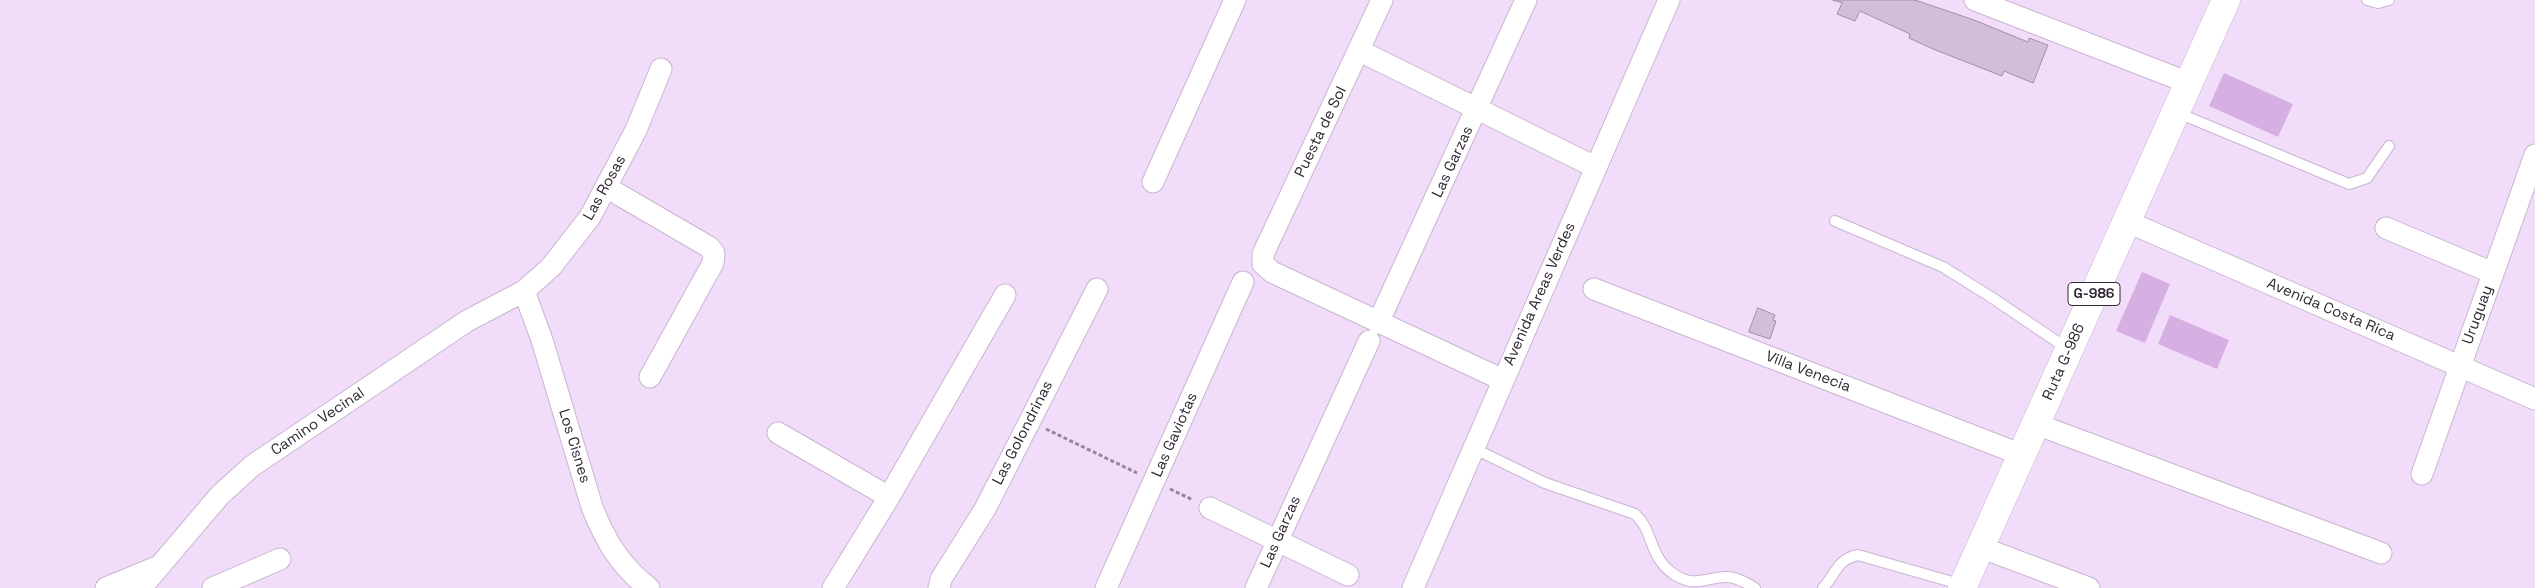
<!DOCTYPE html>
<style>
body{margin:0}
canvas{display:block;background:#f1dcf9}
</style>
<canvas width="2535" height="588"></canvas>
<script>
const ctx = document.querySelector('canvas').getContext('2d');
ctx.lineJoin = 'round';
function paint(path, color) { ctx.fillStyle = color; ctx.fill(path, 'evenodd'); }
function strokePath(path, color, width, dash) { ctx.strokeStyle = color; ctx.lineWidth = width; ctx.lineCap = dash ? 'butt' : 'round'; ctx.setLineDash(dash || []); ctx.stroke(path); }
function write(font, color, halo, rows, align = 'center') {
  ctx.font = font + ' "Space Grotesk",sans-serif'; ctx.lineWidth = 4.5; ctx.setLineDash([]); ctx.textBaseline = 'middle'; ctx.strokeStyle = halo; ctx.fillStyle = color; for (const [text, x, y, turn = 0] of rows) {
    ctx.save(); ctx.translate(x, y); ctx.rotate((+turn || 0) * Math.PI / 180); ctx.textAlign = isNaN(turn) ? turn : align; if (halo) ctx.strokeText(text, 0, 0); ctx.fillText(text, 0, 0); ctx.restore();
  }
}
const green = new Path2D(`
 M2224,73L2293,104L2278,137L2209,106Z
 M2142,272L2170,284L2145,343L2116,331Z
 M2170,315L2229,340L2217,369L2158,344Z`);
const building = new Path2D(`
 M1833,0H1915L1974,20L2028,42L2029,38L2048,45L2033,83L2004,71L2002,76L1933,49L1909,38L1910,34L1860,11L1855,21L1837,14L1842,3Z
 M1758,308L1775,315L1773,320L1776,321L1770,339L1749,332Z`);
const path = new Path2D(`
 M1046,429L1137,473
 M1170,489L1193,500`);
const lane = new Path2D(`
 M2367,0L2378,3L2389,0
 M2178,113L2349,184L2367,178L2389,146
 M1835,221L1943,267L1991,297L2068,349
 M1473,448L1545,483L1635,514C1655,532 1647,556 1675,575C1696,588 1706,577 1727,577C1737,577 1746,583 1755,588
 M1823,588C1836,574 1837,559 1858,555L1963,585`);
const street = new Path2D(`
 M1382,0L1263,254V264L1272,272L1503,380
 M1975,0L2189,83
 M1360,51L1595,167
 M1153,182L1235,0
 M606,187L709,247L714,253L713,263L650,377
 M2128,222L2535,399
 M2386,228L2493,273
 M1594,289L2022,455
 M524,291L542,340L592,507C605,540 620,566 649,588
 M1378,323L1526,0
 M2036,424L2381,553
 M778,433L889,497
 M2422,474L2535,155
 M1210,508L1348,575
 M1980,547L2089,588
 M106,588L157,567
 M141,588L220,495L252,466L467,321L524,291L551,267L590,217L636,130L661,69
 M213,588L280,559
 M833,588L889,497L1005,295
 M939,588L941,579L985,509L1097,289
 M1106,588L1243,282
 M1256,588L1369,341
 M1413,588L1669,0`);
const primary = new Path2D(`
 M1962,588L2226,0`);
const shields = [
 [2094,294,52]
];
const shieldNames = [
 ["G-986",2094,294]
];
const streetNames = [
 ["Puesta de Sol",1321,132,-64],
 ["Las Garzas",1453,162,-65],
 ["Las Rosas",605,188,-61],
 ["Avenida Areas Verdes",1540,294,-66],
 ["Avenida Costa Rica",2331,310,23],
 ["Uruguay",2478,315,-70],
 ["Ruta G-986",2064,362,-66],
 ["Villa Venecia",1808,372,21],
 ["Camino Vecinal",318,422,-34],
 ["Las Golondrinas",1023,433,-63],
 ["Las Gaviotas",1175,435,-66],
 ["Los Cisnes",574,446,73],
 ["Las Garzas",1281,532,-66]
];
paint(green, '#d6b0e3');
paint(building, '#d2bed9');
strokePath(building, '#a18ea8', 1);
strokePath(lane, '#cab5d1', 12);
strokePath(street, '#cab5d1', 23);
strokePath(primary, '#cab5d1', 29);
strokePath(path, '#95869a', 3, [4, 2.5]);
strokePath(lane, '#fff', 10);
strokePath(street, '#fff', 21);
strokePath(primary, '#fff', 28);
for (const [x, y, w] of shields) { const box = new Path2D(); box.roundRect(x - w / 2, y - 11.5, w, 23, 4); ctx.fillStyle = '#fff'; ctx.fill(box); strokePath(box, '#302832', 1); }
write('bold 14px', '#302832', null, shieldNames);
write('15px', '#302832', '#fff', streetNames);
</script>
